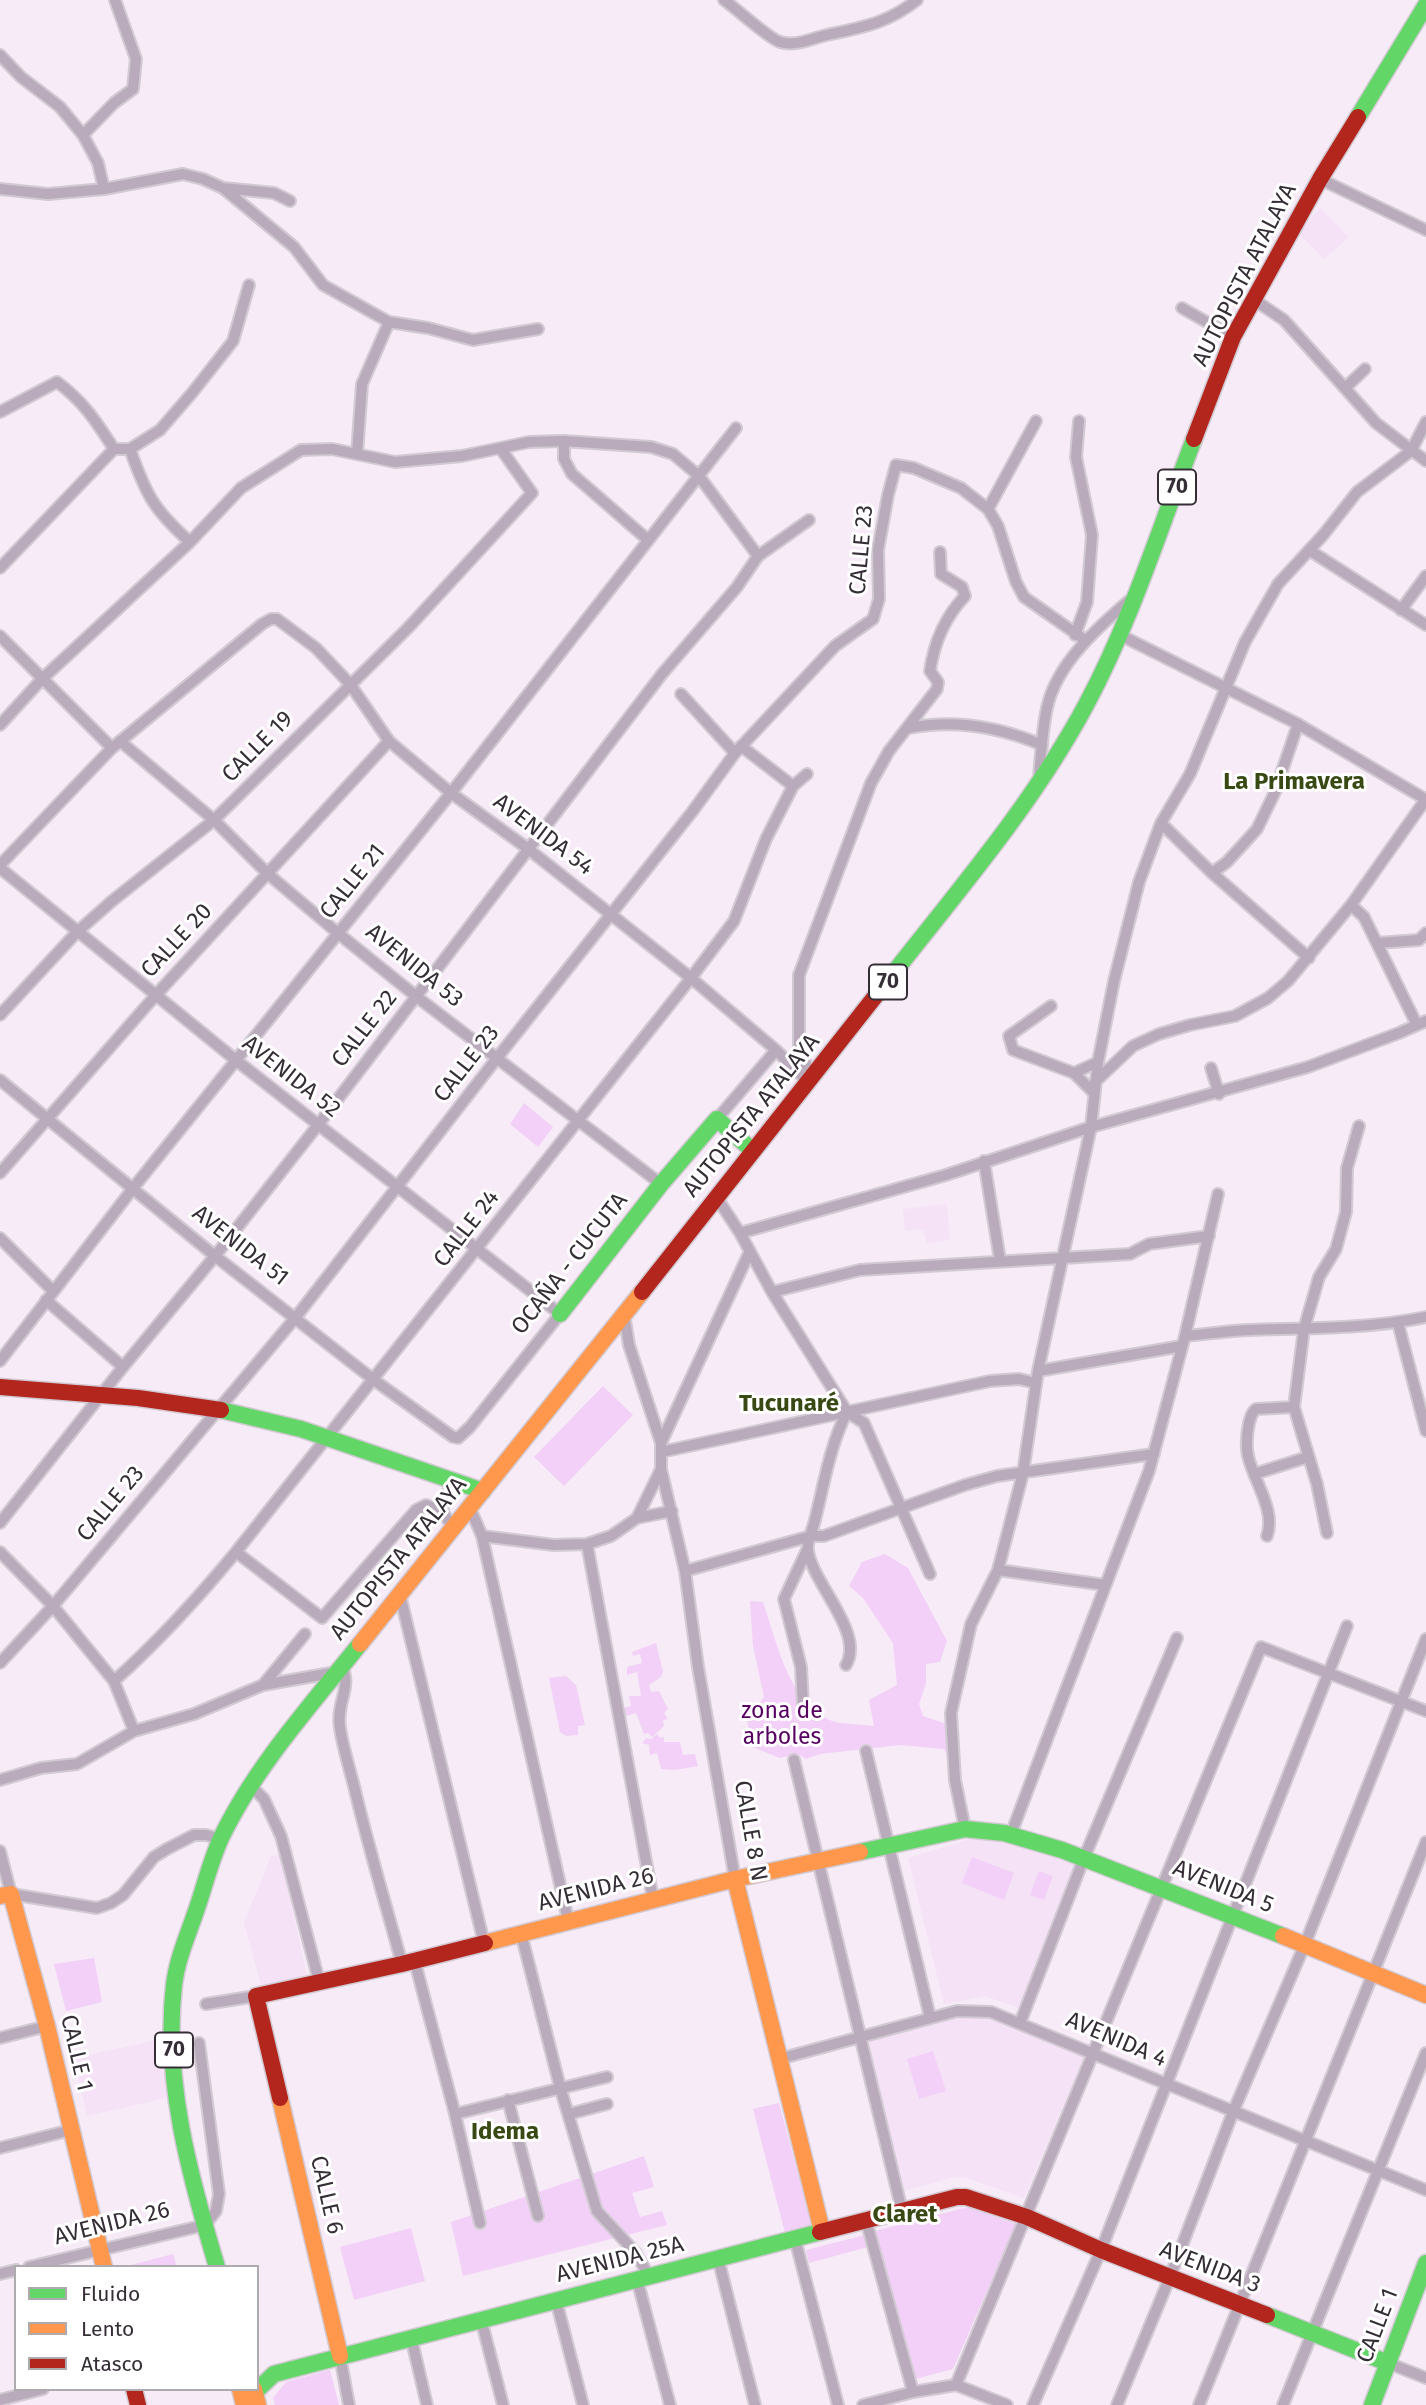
<!DOCTYPE html>
<meta charset="utf-8">
<style>
body{margin:0}
#map{position:relative;width:1426px;height:2405px;overflow:hidden;background:#f6ebf7;font-family:"Fira Sans",sans-serif}
canvas{display:block}
.legend{position:absolute;left:14px;top:2265px;width:245px;height:126px;box-sizing:border-box;background:#fff;border:2px solid #aeabaf;margin:0;padding:9px 12px;list-style:none;font-size:21px;color:#352e36}
.legend li{display:flex;align-items:center;gap:14px;height:35px}
.legend b{width:35px;border:2px solid #aeabaf}
</style>
<div id="map">
<canvas width="1426" height="2405"></canvas>
<ul class="legend">
<li><b style="height:9px;background:#63d668"></b>Fluido</li>
<li><b style="height:9px;background:#ff974d"></b>Lento</li>
<li><b style="height:9px;background:#b3261e"></b>Atasco</li>
</ul>
</div>
<script>
const ctx = document.querySelector('canvas').getContext('2d');
ctx.lineJoin = 'round';
function paint(path, color) { ctx.fillStyle = color; ctx.fill(path, 'evenodd'); }
function strokePath(path, color, width, dash) { ctx.strokeStyle = color; ctx.lineWidth = width; ctx.lineCap = dash ? 'butt' : 'round'; ctx.setLineDash(dash || []); ctx.stroke(path); }
function write(font, color, halo, rows, align = 'center') {
  ctx.font = font + ' "Fira Sans",sans-serif'; ctx.lineWidth = 6; ctx.setLineDash([]); ctx.textBaseline = 'middle'; ctx.strokeStyle = halo; ctx.fillStyle = color; for (const [text, x, y, turn = 0] of rows) {
    ctx.save(); ctx.translate(x, y); ctx.rotate((+turn || 0) * Math.PI / 180); ctx.textAlign = isNaN(turn) ? turn : align; if (halo) ctx.strokeText(text, 0, 0); ctx.fillText(text, 0, 0); ctx.restore();
  }
}
const built = new Path2D(`
 M1320,208L1349,237L1324,259L1298,233Z
 M947,1204L950,1240L927,1243L923,1229L905,1231L903,1209Z
 M974,1838L1004,1840L1079,1865L1021,2009L985,1996L944,2004L908,1858Z
 M280,1855L308,1980L263,1992L244,1923L271,1856Z
 M967,2015L992,2018L1084,2057L1024,2198L966,2178L954,2177L903,2191L865,2041Z
 M157,2040L170,2097L87,2116L74,2058Z`);
const green = new Path2D(`
 M524,1103L553,1127L538,1147L510,1124Z
 M603,1386L633,1415L564,1486L534,1457Z
 M885,1554L908,1568L947,1641L940,1662L926,1664V1683L919,1704L923,1716L950,1725L951,1761L944,1749L900,1745L820,1754L806,1759L798,1754L780,1758L752,1747L747,1719L764,1697L753,1646L750,1601L763,1602C777,1642 788,1702 832,1721C843,1725 862,1724 874,1726L869,1700L897,1685L893,1643L863,1598L849,1586L862,1562Z
 M656,1643L663,1672L661,1677L649,1685L651,1692L659,1691L668,1709L664,1713L668,1719L663,1720L664,1726L652,1737L648,1733L644,1734L636,1713L626,1716L624,1708L631,1706L629,1696H641L637,1672L627,1675V1667L642,1663L640,1654L633,1656L632,1652Z
 M566,1676L576,1685L585,1725L578,1726V1735L566,1736L560,1732L549,1678Z
 M657,1734L660,1738L664,1737V1742H680L683,1755L695,1754L698,1766L675,1770L661,1769L657,1753L650,1755L649,1745L642,1743L646,1738L651,1739Z
 M972,1857L1014,1873L1004,1900L962,1883Z
 M1039,1871L1053,1876L1044,1900L1030,1895Z
 M94,1958L102,2002L66,2011L54,1964Z
 M933,2051L946,2091L919,2099L907,2059Z
 M779,2103L812,2225L785,2233L753,2109Z
 M644,2156L654,2187L632,2193L640,2217L662,2211L667,2225L463,2276L451,2222Z
 M968,2207L1016,2224L953,2369L915,2379L875,2231Z
 M411,2228L425,2281L354,2300L340,2247Z
 M865,2235L868,2247L809,2263L806,2250Z
 M173,2254L177,2267H132L131,2265Z
 M330,2370L339,2405H275L273,2398L286,2382Z`);
const street = new Path2D(`
 M724,0C737,9 768,38 780,42C796,47 812,38 827,35C863,27 886,24 917,0
 M0,55L21,77L60,107L83,135L98,163L104,189
 M83,135L114,103L133,89L136,59L115,0
 M1320,179L1426,230
 M223,188L274,193L290,201
 M0,189L48,194L104,189L183,174L203,179L223,188L294,247L323,285L389,322L428,328L473,340L538,329
 M1253,299L1284,320L1376,423L1426,461
 M1182,308L1233,337
 M1345,388L1365,369
 M0,412L57,382C84,402 96,421 114,449
 M564,441V459L572,474L648,540
 M130,449C146,495 154,510 190,542
 M357,454L362,384L389,322
 M988,509L1036,421
 M1309,550L1426,625
 M0,568L114,449H130L160,430L192,393L233,341L249,285
 M1401,610L1426,576
 M1075,635L1087,602L1092,535L1076,457L1079,421
 M1120,635L1298,724L1425,799
 M0,636L112,748
 M681,694L735,753
 M0,725L42,679L190,542L241,488L301,450L332,449L395,462L462,456L529,442L564,441L651,447L673,454L699,476L758,556
 M909,728C955,719 999,727 1042,745
 M120,741L214,820L268,874L339,934L417,997L661,1184
 M741,746L793,786
 M1039,778C1041,755 1042,730 1047,708C1056,664 1099,626 1132,598
 M1161,823L1212,873L1309,958
 M0,865L112,748L262,624L271,619H277L316,648L350,684L389,741L451,793L527,848L691,978L776,1050L809,1083
 M0,868L237,1061L560,1314L470,1427L458,1438L453,1437L374,1380L215,1256L0,1080
 M1212,873L1227,862L1257,829L1275,792L1298,724
 M1351,905L1364,917L1417,1025
 M1378,943L1419,940L1426,933
 M1051,1006L1009,1036L1013,1050L1074,1073L1098,1062
 M0,1015L77,932L112,901L214,820L408,628L532,493L501,449
 M1211,1068L1219,1094
 M1074,1073L1094,1093
 M812,1079L799,1047V975L871,783L889,751L937,689L938,682L930,671C934,643 946,616 965,596L962,587L941,574L940,552
 M1095,1082L1133,1046L1159,1034L1190,1025L1235,1016L1268,998L1288,981L1351,905L1426,799
 M717,1119L776,1050
 M984,1161L1000,1260
 M0,1173L155,996L389,741
 M717,1198L740,1233L772,1292L847,1412L864,1423L930,1574
 M740,1233L946,1175L1091,1127L1308,1067L1399,1033L1426,1021
 M0,1238L53,1291
 M772,1292L860,1270L1130,1254L1149,1244L1209,1236
 M46,1300L123,1367
 M624,1314L629,1345L661,1443V1469L685,1571L698,1667L735,1879
 M1398,1323L1426,1431
 M1185,1336C1206,1334 1228,1331 1249,1330C1308,1328 1368,1329 1426,1317
 M0,1361L134,1187L451,793L736,428
 M1038,1371L1182,1346
 M661,1443L750,1251
 M661,1452L990,1381L1019,1379L1036,1383
 M1254,1474L1308,1457
 M470,1508L482,1536L568,1920
 M442,1511L451,1482
 M637,1518L672,1511
 M0,1523L123,1367L215,1256L318,1125L662,674L737,587L758,556L809,520
 M1327,1533L1317,1484L1294,1407L1304,1329L1319,1277L1336,1249L1346,1212L1347,1168L1359,1126
 M482,1536L554,1545L587,1544L611,1536L637,1518L661,1469
 M1267,1536C1276,1510 1254,1482 1248,1456C1246,1446 1247,1433 1249,1423C1251,1417 1251,1413 1256,1409L1294,1407
 M587,1544L653,1899
 M0,1552L53,1606L114,1681L134,1731
 M236,1552L322,1618L416,1510L426,1505L442,1511L453,1528
 M998,1570L1105,1585
 M685,1571L811,1536H824L965,1485L997,1476L1154,1454
 M400,1595L484,1943
 M0,1663L53,1606L296,1317L497,1058L692,812L735,753L835,646L873,619L879,599L878,550L888,495L896,465L914,468L961,488L988,509L998,526L1016,582L1024,597L1085,640
 M342,1665C352,1690 336,1701 340,1728C343,1747 349,1767 354,1786C368,1846 386,1905 402,1964
 M846,1665C865,1633 813,1584 808,1551C806,1543 813,1529 815,1520C824,1484 830,1445 847,1412
 M114,1681C159,1641 198,1598 236,1552L691,978L734,921L766,839L793,786L807,774
 M263,1685L305,1634
 M803,1705L801,1667L784,1599L807,1550
 M866,1751L930,2017
 M794,1760L902,2211
 M0,1780L41,1768L77,1764L134,1731L194,1714L263,1685L337,1672
 M251,1786L264,1799L281,1836L319,1981
 M965,1829L955,1780L951,1713L971,1624L998,1570L1023,1473L1038,1371L1091,1127L1098,1062L1114,981L1139,882L1161,823L1190,774L1245,642L1278,584L1324,534L1357,492L1411,451L1426,422
 M1011,1834L1149,1471L1185,1336L1218,1194
 M0,1851L11,1894L97,1908L111,1903L123,1895L154,1857L167,1849L194,1835H206L221,1839
 M521,1933L560,2087L597,2211L635,2252L649,2276
 M417,1970L455,2114L480,2223
 M206,2004L256,1996
 M1020,2023L1084,1858L1177,1638
 M0,2038L47,2026
 M779,2059L957,2011L991,2012L1426,2190
 M508,2100L538,2216
 M455,2114L607,2077
 M569,2114L607,2104
 M0,2148L71,2130
 M866,2220L913,2392
 M795,2239L838,2405
 M718,2258L755,2405
 M29,2267L205,2225L216,2211L219,2194L199,2043
 M0,2274L16,2270
 M637,2279L670,2405
 M556,2300L583,2405
 M481,2319L503,2405
 M411,2337L427,2405
 M340,2356L349,2405
 M1388,2363L1426,2378
 M956,2385L1261,1647L1426,1711
 M956,2385L1007,2405
 M0,2400L43,2389
 M863,2405L913,2392L956,2385
 M1033,2405L1101,2250L1347,1626
 M1117,2405L1170,2277L1233,2112L1305,1944L1426,1639
 M1199,2405L1426,1842
 M1283,2405L1426,2053`);
const fast = new Path2D(`
 M1358,117L1426,5
 M885,984C955,894 1032,806 1086,705C1131,621 1160,528 1194,439
 M560,1314L661,1184L717,1119L753,1151
 M221,1410L301,1429L483,1491
 M860,1852L965,1829L1004,1833L1062,1850L1283,1936
 M217,2267C190,2177 163,2080 174,1985C177,1960 187,1937 195,1914C204,1889 210,1862 221,1838C255,1767 311,1705 360,1644
 M1267,2315L1388,2363
 M255,2392L274,2374L820,2232
 M1372,2405L1426,2263`);
const slow = new Path2D(`
 M360,1644L642,1292
 M735,1879L822,2231
 M0,1896L11,1894L47,2026L104,2267
 M1283,1936L1426,1995
 M485,1943L735,1879L860,1852
 M280,2098L340,2356
 M240,2389L244,2405
 M254,2389L258,2405`);
const jam = new Path2D(`
 M1194,439L1233,337L1320,179L1358,117
 M642,1292L885,984
 M0,1387L138,1398L221,1410
 M280,2098L256,1996L402,1964L485,1943
 M820,2232L957,2197H966L1027,2217L1101,2250L1267,2315
 M134,2389L138,2405`);
const shields = [
 [1177,487,38],
 [888,982,38],
 [174,2050,38]
];
const shieldNames = [
 ["70",1177,487],
 ["70",888,982],
 ["70",174,2050]
];
const streetNames = [
 ["AUTOPISTA ATALAYA",1245,275,-63],
 ["CALLE 23",862,550,-85],
 ["CALLE 19",258,747,-45],
 ["AVENIDA 54",543,835,37],
 ["CALLE 21",353,882,-51],
 ["CALLE 20",177,941,-47],
 ["AVENIDA 53",414,966,39],
 ["CALLE 22",365,1029,-52],
 ["CALLE 23",467,1064,-52],
 ["AVENIDA 52",291,1077,38],
 ["AUTOPISTA ATALAYA",752,1116,-51],
 ["CALLE 24",467,1229,-52],
 ["AVENIDA 51",240,1246,38],
 ["OCAÑA - CUCUTA",570,1264,-52],
 ["CALLE 23",111,1504,-50],
 ["AUTOPISTA ATALAYA",399,1559,-51],
 ["CALLE 8 N",750,1831,80],
 ["AVENIDA 5",1223,1887,22],
 ["AVENIDA 26",596,1890,-14],
 ["AVENIDA 4",1116,2040,23],
 ["CALLE 1",76,2053,77],
 ["CALLE 6",326,2195,77],
 ["AVENIDA 26",112,2224,-14],
 ["AVENIDA 25A",620,2260,-14],
 ["AVENIDA 3",1210,2268,21],
 ["CALLE 1",1378,2326,-69]
];
const parkNames = [
 ["zona de",782,1712],
 ["arboles",782,1738]
];
const neighbourhoodNames = [
 ["La Primavera",1294,782],
 ["Tucunaré",789,1404],
 ["Idema",505,2132],
 ["Claret",905,2215]
];
paint(built, '#f5e2f7');
paint(green, '#f3d0f7');
strokePath(street, '#d2cad3', 14);
strokePath(fast, '#d2cad3', 19);
strokePath(slow, '#d2cad3', 19);
strokePath(jam, '#d2cad3', 19);
strokePath(street, '#b9abbb', 10);
strokePath(fast, '#63d668', 16);
strokePath(slow, '#ff974d', 16);
strokePath(jam, '#b3261e', 16);
for (const [x, y, w] of shields) { const box = new Path2D(); box.roundRect(x - w / 2, y - 17.5, w, 35, 5); ctx.fillStyle = '#fff'; ctx.fill(box); strokePath(box, '#352e36', 2); }
write('bold 21px', '#352e36', null, shieldNames);
write('23px', '#352e36', '#fff', streetNames);
write('23px', '#570062', '#fff', parkNames);
write('bold 24px', '#384914', '#fff', neighbourhoodNames);
</script>
